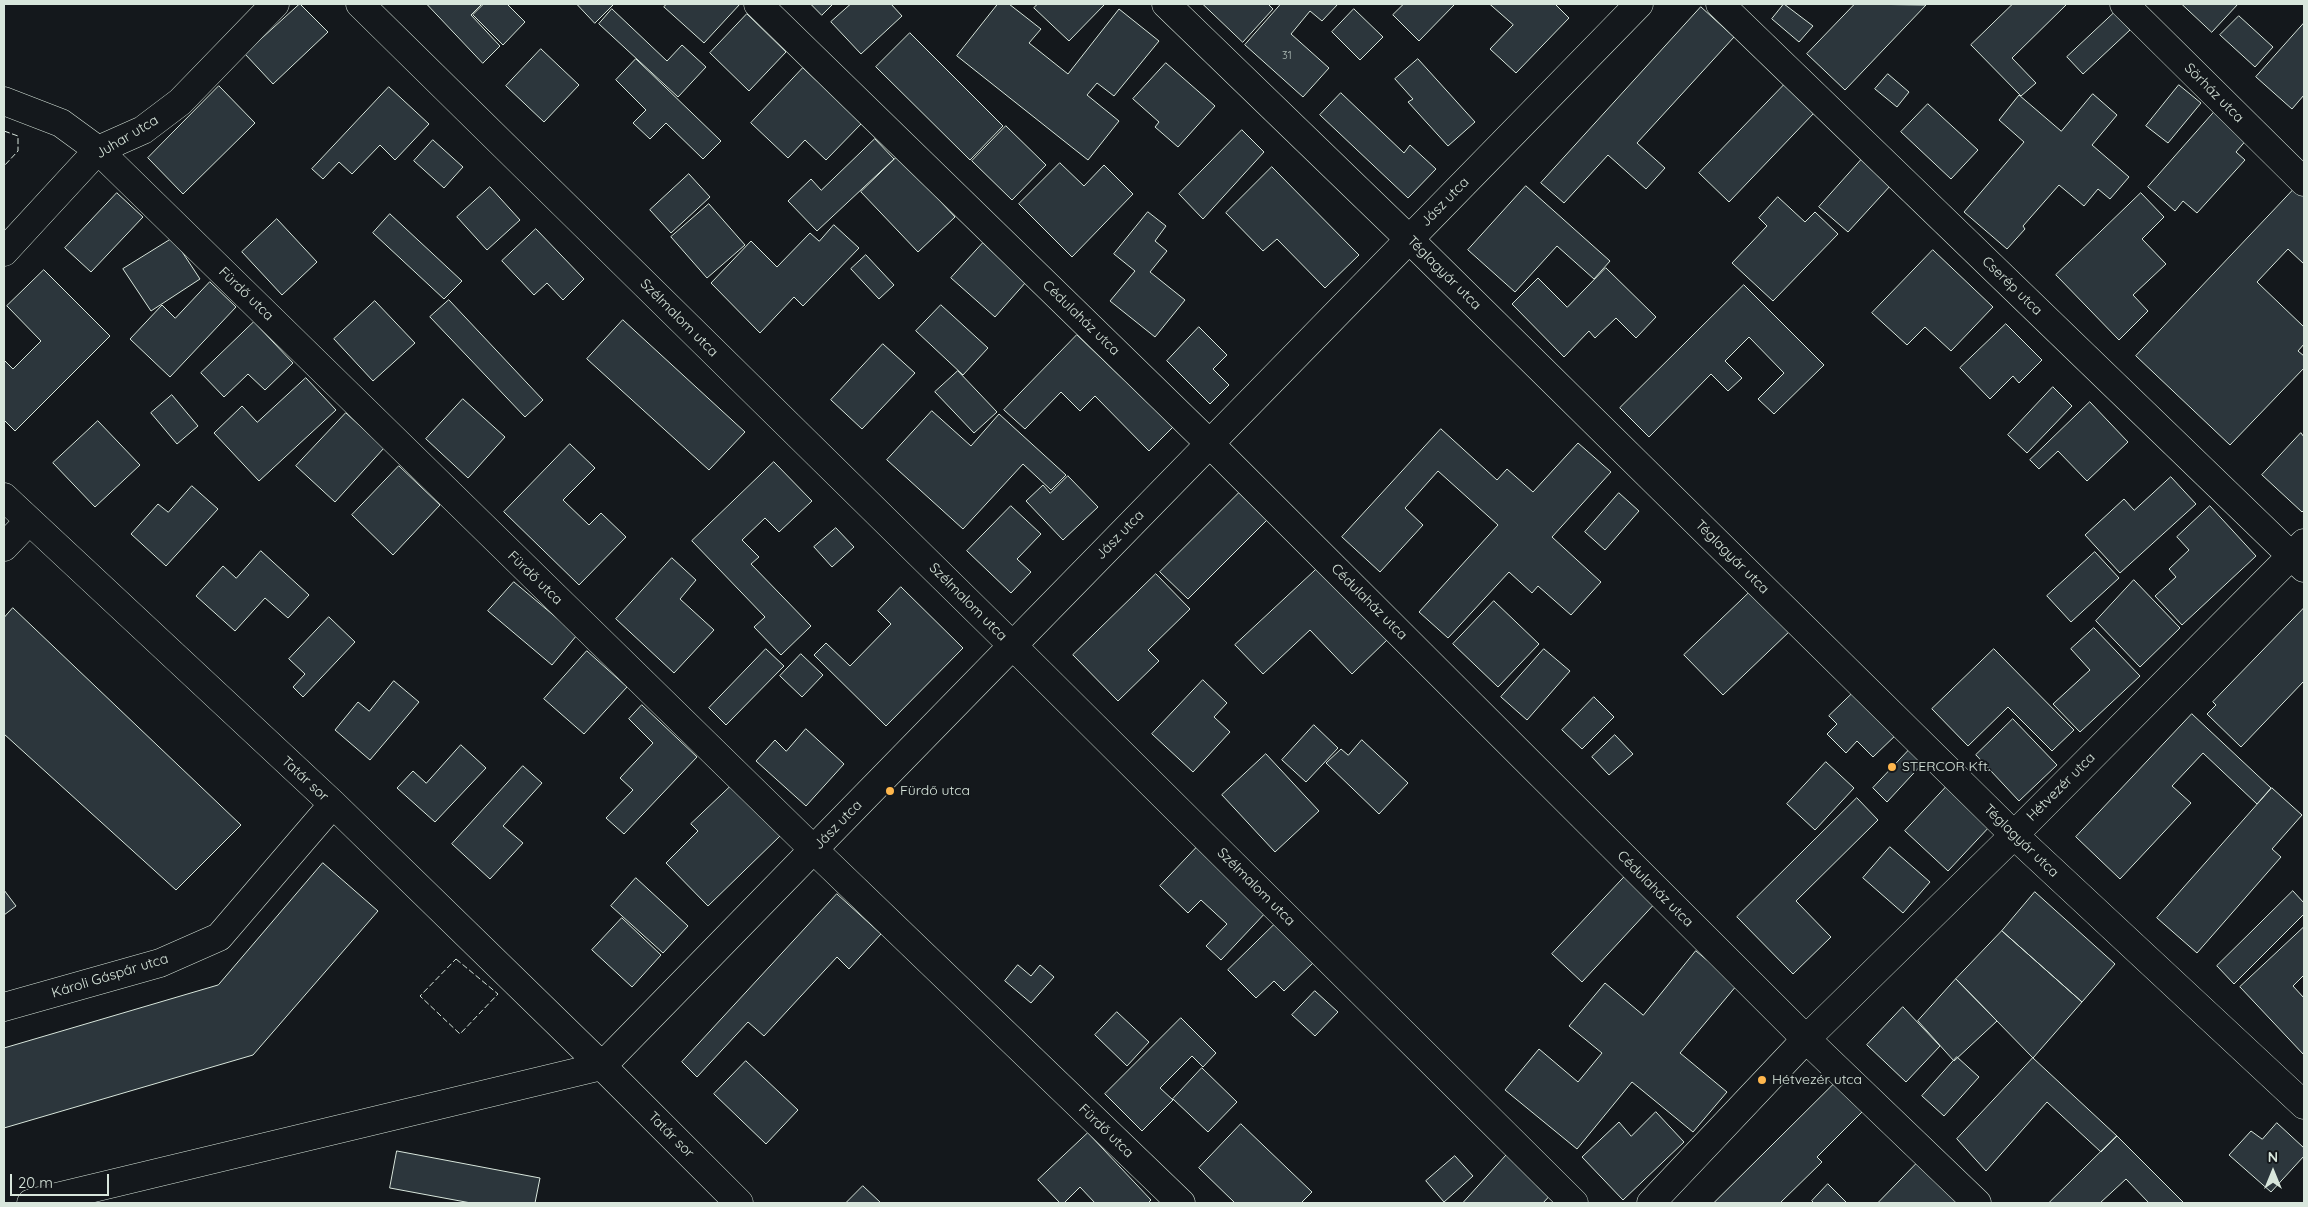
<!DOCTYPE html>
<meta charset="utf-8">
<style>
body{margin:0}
#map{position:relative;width:2308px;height:1207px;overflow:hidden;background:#14181c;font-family:Quicksand,sans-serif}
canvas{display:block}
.frame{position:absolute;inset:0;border:5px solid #d8e6dc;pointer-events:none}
.north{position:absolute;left:2248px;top:1147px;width:50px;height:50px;-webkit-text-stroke:4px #14181c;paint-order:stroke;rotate:0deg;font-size:14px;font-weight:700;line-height:20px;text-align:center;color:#d8e6dc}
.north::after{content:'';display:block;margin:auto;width:18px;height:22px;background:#d8e6dc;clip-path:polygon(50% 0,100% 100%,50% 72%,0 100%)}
.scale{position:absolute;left:10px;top:1174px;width:99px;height:22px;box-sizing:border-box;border:2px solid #d8e6dc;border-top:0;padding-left:6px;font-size:15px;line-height:18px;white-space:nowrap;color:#d8e6dc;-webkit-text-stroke:4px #14181c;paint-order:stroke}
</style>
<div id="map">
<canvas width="2308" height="1207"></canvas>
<div class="frame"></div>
<div class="north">N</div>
<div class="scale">20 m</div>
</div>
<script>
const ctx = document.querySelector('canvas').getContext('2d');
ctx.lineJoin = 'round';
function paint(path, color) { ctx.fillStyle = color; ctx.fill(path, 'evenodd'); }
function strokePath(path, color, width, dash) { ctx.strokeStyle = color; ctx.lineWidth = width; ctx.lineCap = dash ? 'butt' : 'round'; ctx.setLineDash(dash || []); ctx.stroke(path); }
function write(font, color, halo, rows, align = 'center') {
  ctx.font = font + ' Quicksand,sans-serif'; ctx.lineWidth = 4; ctx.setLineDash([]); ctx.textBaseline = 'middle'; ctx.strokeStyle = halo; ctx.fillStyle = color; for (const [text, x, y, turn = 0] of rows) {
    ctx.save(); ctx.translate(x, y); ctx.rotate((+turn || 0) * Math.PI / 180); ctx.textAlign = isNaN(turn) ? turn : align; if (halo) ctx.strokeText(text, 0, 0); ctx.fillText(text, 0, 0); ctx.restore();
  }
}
const building = new Path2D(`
 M300,4L328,32L273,84L245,54Z
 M427,4H482L471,15L500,46L483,63Z
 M484,4H507L525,22L503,45L473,15Z
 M577,4H614L595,23Z
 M667,4H740L704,43L664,7Z
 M811,4H833L822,15Z
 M851,4H891L902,16L861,54L831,22Z
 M998,4H1009L1041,29L1029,43L1068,74L1119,9L1159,41L1114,96L1097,83L1087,95L1119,121L1088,160L957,56Z
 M1038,4H1105L1069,41L1034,8Z
 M1203,4H1268L1273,9L1243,42Z
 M1281,4H1338L1322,21L1310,11L1291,34L1329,68L1303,97L1245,45Z
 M1404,4H1455L1419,41L1393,15Z
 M1490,4H1555L1569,18L1516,73L1490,49L1513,25Z
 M1784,4L1813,26L1799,42L1772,19Z
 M1855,4L1926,5L1845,90L1807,54Z
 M2013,4H2067L2012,58L2036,83L2021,96L1971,45Z
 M2182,4H2238L2212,32Z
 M1701,7L1734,37L1637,143L1665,168L1646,189L1608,155L1564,203L1541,183Z
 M612,9L667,61L682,45L706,67L678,97L599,24Z
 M1354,9L1383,37L1360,60L1332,32Z
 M2114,13L2130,30L2083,74L2067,57Z
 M747,14L786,52L749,91L710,53Z
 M2239,16L2273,47L2255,67L2220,35Z
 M2304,23V95L2292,109L2256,77Z
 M910,33L1003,126L970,160L876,67Z
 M541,49L579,85L544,122L506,86Z
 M636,59L721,141L703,159L666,123L650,139L633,123L646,110L616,80Z
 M1418,59L1475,122L1448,146L1408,102L1413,99L1395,79Z
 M1166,63L1215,106L1178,147L1155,127L1159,122L1133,99Z
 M803,68L862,123L826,160L805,140L788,158L751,123Z
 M1888,74L1909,92L1897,107L1875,89Z
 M1784,85L1814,113L1729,202L1699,173Z
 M2179,85L2201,103L2168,143L2146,126Z
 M219,86L255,123L183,194L148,158Z
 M389,87L429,124L395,160L380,145L352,174L339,162L323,179L312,169Z
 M1341,93L1404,153L1410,145L1436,169L1408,198L1320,115Z
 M2093,94L2117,115L2092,145L2129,177L2110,199L2098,189L2084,206L2059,185L2023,226L2025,229L2007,249L1964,212L2024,142L1999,120L2019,95L2061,131Z
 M1928,104L1978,150L1951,179L1901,132Z
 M2216,110L2248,138L2236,152L2245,160L2197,213L2183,201L2175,211L2148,187Z
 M1006,126L1046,165L1012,200L972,161Z
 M1242,130L1264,152L1203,219L1179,194Z
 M875,139L894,159L817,231L788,201L811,179L821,190Z
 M433,140L463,167L444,188L414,161Z
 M898,156L955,217L918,252L861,192Z
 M1862,159L1891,185L1848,232L1819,207Z
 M1060,163L1084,186L1104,165L1133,194L1072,257L1019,204Z
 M1272,167L1359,255L1325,288L1277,239L1263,251L1226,213Z
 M689,174L710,197L671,233L650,210Z
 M1526,186L1610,261L1594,279L1557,246L1515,292L1468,250Z
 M490,187L520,220L487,250L457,217Z
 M2296,187L2304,195V264L2288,249L2257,282L2304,327V344L2298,351L2304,356V368L2230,445L2136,356Z
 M117,193L143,217L91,272L65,248Z
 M2141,193L2164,217L2142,239L2166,264L2133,295L2148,311L2119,340L2056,275Z
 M1778,197L1805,222L1815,212L1838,234L1773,301L1732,263L1767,226L1759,218Z
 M709,204L745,245L707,278L671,237Z
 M1148,212L1166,226L1155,241L1167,251L1150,272L1185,300L1155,337L1110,301L1135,271L1114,254Z
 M390,214L462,281L444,299L373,233Z
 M277,219L317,262L282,295L242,252Z
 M834,225L859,248L803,306L794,297L760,333L711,283L751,241L777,267L810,233L819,241Z
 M536,229L584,279L563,300L547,283L534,295L502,261Z
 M173,238L200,279L151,311L123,269Z
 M983,243L1026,282L995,317L951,278Z
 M1933,250L1993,307L1951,351L1925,327L1907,345L1872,313Z
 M866,255L894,285L879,299L851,269Z
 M1606,268L1656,317L1636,338L1616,318L1595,338L1589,331L1564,357L1512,304L1538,278L1567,307Z
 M44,270L110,336L15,431L4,420V360L13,369L41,341L7,306Z
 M210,282L236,307L170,377L130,339L162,305L175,318Z
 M1744,285L1824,365L1774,414L1758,399L1784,373L1749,337L1725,361L1742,378L1728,391L1711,374L1649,437L1620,408Z
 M449,300L543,400L525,417L430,317Z
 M375,301L415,343L373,381L334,339Z
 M941,305L988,348L963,375L916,331Z
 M623,320L745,432L709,470L587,359Z
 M254,322L293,363L265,390L248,374L224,397L201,373Z
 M2006,324L2042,360L2019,383L2013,376L1990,399L1960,368Z
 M1199,327L1227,355L1213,369L1229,385L1210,404L1167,361Z
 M1077,335L1173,427L1149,451L1095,396L1080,411L1061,392L1025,429L1004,410Z
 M883,344L915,373L862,429L831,400Z
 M958,371L997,412L974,433L935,392Z
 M306,378L336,410L259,481L214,433L242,406L257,422Z
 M2053,387L2072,406L2027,453L2008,435Z
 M172,395L198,426L177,444L151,413Z
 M463,399L505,437L468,478L426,439Z
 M2090,402L2128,442L2087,481L2058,451L2039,469L2030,460Z
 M932,411L971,446L999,414L1066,475L1051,490L1023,464L963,529L887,460Z
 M346,413L384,448L335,502L296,466Z
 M98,421L140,465L95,507L53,463Z
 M1441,429L1497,480L1507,469L1533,492L1578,443L1611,472L1552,537L1601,582L1571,615L1538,586L1532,593L1509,572L1448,638L1419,612L1498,525L1438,471L1405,508L1423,525L1380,572L1342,537Z
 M2301,433L2304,437V510L2302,512L2262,475Z
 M570,444L595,468L563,500L589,525L601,513L626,537L579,585L504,512Z
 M774,462L812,501L779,532L765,518L742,540L759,557L751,564L811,626L781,655L754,627L765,617L692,541Z
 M399,466L440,505L393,555L352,515Z
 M1068,476L1098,507L1063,540L1026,501L1043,485L1050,493Z
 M2171,477L2196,504L2120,573L2085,535L2124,499L2134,510Z
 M192,486L218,509L166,566L131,534L158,504L168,512Z
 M1239,493L1267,520L1188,599L1160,572Z
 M1619,493L1639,511L1605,550L1585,532Z
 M1011,506L1041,534L1017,559L1031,572L1011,593L967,551Z
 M2210,506L2256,556L2182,625L2155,596L2176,577L2169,569L2189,550L2177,537Z
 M836,528L854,547L832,567L814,547Z
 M261,551L309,595L288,618L265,598L235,631L196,596L223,566L236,578Z
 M2095,552L2119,578L2071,622L2047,596Z
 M672,558L696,580L680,599L714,630L674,673L616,619Z
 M1320,566L1389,638L1352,674L1310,630L1263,674L1235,645Z
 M1156,574L1190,609L1148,650L1159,661L1118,701L1073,655Z
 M2134,580L2180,628L2140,667L2096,621Z
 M514,582L577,635L552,665L488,611Z
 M901,587L963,648L886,726L814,655L826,643L850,666L891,624L878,611Z
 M1752,590L1791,630L1723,695L1684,655Z
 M1494,601L1539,644L1498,687L1453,644Z
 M13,608L241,825L176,890L4,734V618Z
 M2304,608V681L2241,747L2207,714L2216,705L2213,702Z
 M329,617L355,642L303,697L293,687L305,674L289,659Z
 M2094,628L2140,676L2080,732L2053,704L2090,670L2071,649Z
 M766,649L784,666L726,725L709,708Z
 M1544,649L1570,671L1527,720L1501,697Z
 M1994,649L2074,730L2052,751L2008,707L1968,746L1932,709Z
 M587,651L627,687L584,734L544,699Z
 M801,654L823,675L802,697L780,676Z
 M1203,680L1227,703L1214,717L1230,732L1193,772L1152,734Z
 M394,681L419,702L370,760L335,730L358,702L369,711Z
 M1856,690L1899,732L1873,757L1857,741L1846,753L1827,734L1837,724L1829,716Z
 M1594,697L1614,717L1582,749L1562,730Z
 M642,705L697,757L624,834L606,818L633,790L620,778L653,743L629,719Z
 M2192,714L2271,788L2257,804L2203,753L2172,786L2191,803L2120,879L2076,837Z
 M2013,719L2057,765L2019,801L1976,755Z
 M1314,725L1338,748L1306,782L1282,760Z
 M806,729L844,764L806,806L756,761L775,740L786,751Z
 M1615,735L1633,754L1609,775L1592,757Z
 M1362,740L1408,783L1379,814L1326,763L1341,749L1348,755Z
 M461,745L486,768L435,822L397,788L413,771L426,783Z
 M1910,749L1924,762L1887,802L1873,788Z
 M1266,754L1319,811L1275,852L1222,795Z
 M1826,762L1854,788L1815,830L1787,804Z
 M523,766L542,783L503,826L523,843L490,879L452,844Z
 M1948,785L1991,825L1948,871L1905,831Z
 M731,786L780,836L708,906L666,863L698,831L691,824Z
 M2272,788L2302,815L2272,849L2281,857L2197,953L2157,918Z
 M1857,798L1878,820L1796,901L1831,937L1793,974L1737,917Z
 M1199,845L1268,910L1221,960L1206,946L1227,924L1201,900L1188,913L1160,886Z
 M1890,847L1930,882L1903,913L1863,878Z
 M323,863L378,911L253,1055L4,1128V1048L218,985Z
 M1630,871L1659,899L1582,982L1552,954Z
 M636,878L688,926L663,953L611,906Z
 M4,890L16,906L4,915Z
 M2293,891L2304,903V914L2234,984L2217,966Z
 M2035,892L2115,964L2082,1002L2002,931Z
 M837,894L881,934L849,969L837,957L764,1036L748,1022L697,1077L682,1062Z
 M622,918L661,955L632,987L592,950Z
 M1276,923L1314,962L1284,991L1274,981L1256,998L1228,970Z
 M2304,927V975L2293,986L2304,998V1055L2240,987Z
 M2002,931L2082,1002L2033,1058L1956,979Z
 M1696,951L1737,985L1680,1053L1727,1092L1693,1132L1632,1082L1577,1149L1505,1090L1539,1049L1578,1082L1602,1053L1569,1026L1605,983L1643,1015Z
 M1018,965L1031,976L1040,965L1054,977L1031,1003L1005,981Z
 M1956,979L1997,1021L1954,1061L1918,1021Z
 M1315,991L1338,1012L1315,1036L1292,1015Z
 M1903,1007L1940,1046L1906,1082L1867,1045Z
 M1117,1012L1149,1042L1127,1066L1095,1035Z
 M1181,1018L1216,1053L1203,1067L1192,1056L1160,1088L1173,1100L1142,1131L1105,1094Z
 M1957,1057L1979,1077L1944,1116L1922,1096Z
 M2033,1058L2117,1136L2101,1152L2047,1102L1986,1171L1957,1139Z
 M746,1061L798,1110L766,1144L714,1094Z
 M1202,1068L1237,1102L1208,1132L1173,1099Z
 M1835,1083L1863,1111L1817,1157L1822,1162L1780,1203H1714Z
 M1656,1112L1684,1142L1623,1200L1582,1157L1619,1122L1631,1136Z
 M2277,1123L2304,1148V1156L2271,1192L2229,1155L2251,1131L2262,1139Z
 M1241,1124L1312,1192L1301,1203H1235L1199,1168Z
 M1088,1133L1151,1200L1148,1203H1095L1080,1187L1064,1203H1060L1038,1180Z
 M2117,1136L2184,1203H2149L2126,1179L2100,1203H2049Z
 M1511,1150L1555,1190L1543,1203H1463Z
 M397,1151L540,1178L535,1203H471L390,1188Z
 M1455,1156L1473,1176L1444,1202L1426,1181Z
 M1922,1158L1959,1203H1878Z
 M1828,1184L1847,1203H1814L1812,1201Z
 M863,1186L881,1203H846Z`);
const minor = new Path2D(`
 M360,4L1013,646L1574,1203
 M758,4L1209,443L1806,1039L1977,1203
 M1166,4L1409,239L2014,835L2304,1105
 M1720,4L2304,568
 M2124,4L2304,182
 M4,101L61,123L98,150L813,849L1181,1203
 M4,252L98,150L143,130L180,102L275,4
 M4,497L333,804L602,1066L739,1203
 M4,547L29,521
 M4,1007L160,963L219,937L333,804
 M602,1066L1639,4
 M31,1203L602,1066
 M1651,1203L1806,1039L2014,835L2304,543`);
const fence = new Path2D(`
 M4,131L18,136V151L4,166
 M456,959L498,994L460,1034L420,996Z`);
const markers = [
 [1892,767,5,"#ffb74d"],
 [890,791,5,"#ffb74d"],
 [1762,1080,5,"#ffb74d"]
];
const numberNames = [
 ["31",1287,56]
];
const streetNames = [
 ["Sörház utca",2214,93,45],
 ["Juhar utca",127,137,-31],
 ["Jász utca",1445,202,-46],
 ["Téglagyár utca",1444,273,45],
 ["Cserép utca",2012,286,44],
 ["Fürdő utca",246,294,44],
 ["Szélmalom utca",679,318,45],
 ["Cédulaház utca",1081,318,44],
 ["Jász utca",1120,535,-46],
 ["Téglagyár utca",1732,557,45],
 ["Fürdő utca",535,578,44],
 ["Szélmalom utca",968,602,45],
 ["Cédulaház utca",1369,602,45],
 ["Tatár sor",305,779,43],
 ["Hétvezér utca",2061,787,-45],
 ["Jász utca",838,825,-46],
 ["Téglagyár utca",2021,841,44],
 ["Szélmalom utca",1256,887,45],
 ["Cédulaház utca",1655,889,45],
 ["Károli Gáspár utca",110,976,-17],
 ["Fürdő utca",1106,1131,44],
 ["Tatár sor",671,1135,45]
];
const poiNames = [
 ["STERCOR Kft.",1902,767],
 ["Fürdő utca",900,791],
 ["Hétvezér utca",1772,1080]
];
paint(building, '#2c363c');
strokePath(building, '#d8e6dc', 1);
strokePath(minor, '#d8e6dc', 29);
strokePath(minor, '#14181c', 28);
strokePath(fence, '#d8e6dc', 1, [6, 2.5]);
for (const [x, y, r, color] of markers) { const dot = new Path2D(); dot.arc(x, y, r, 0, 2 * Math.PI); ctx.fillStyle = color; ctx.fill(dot); strokePath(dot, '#14181c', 2); }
write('11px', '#adbab4', null, numberNames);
write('14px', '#d8e6dc', '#14181c', streetNames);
write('14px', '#d8e6dc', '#14181c', poiNames, 'left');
</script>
